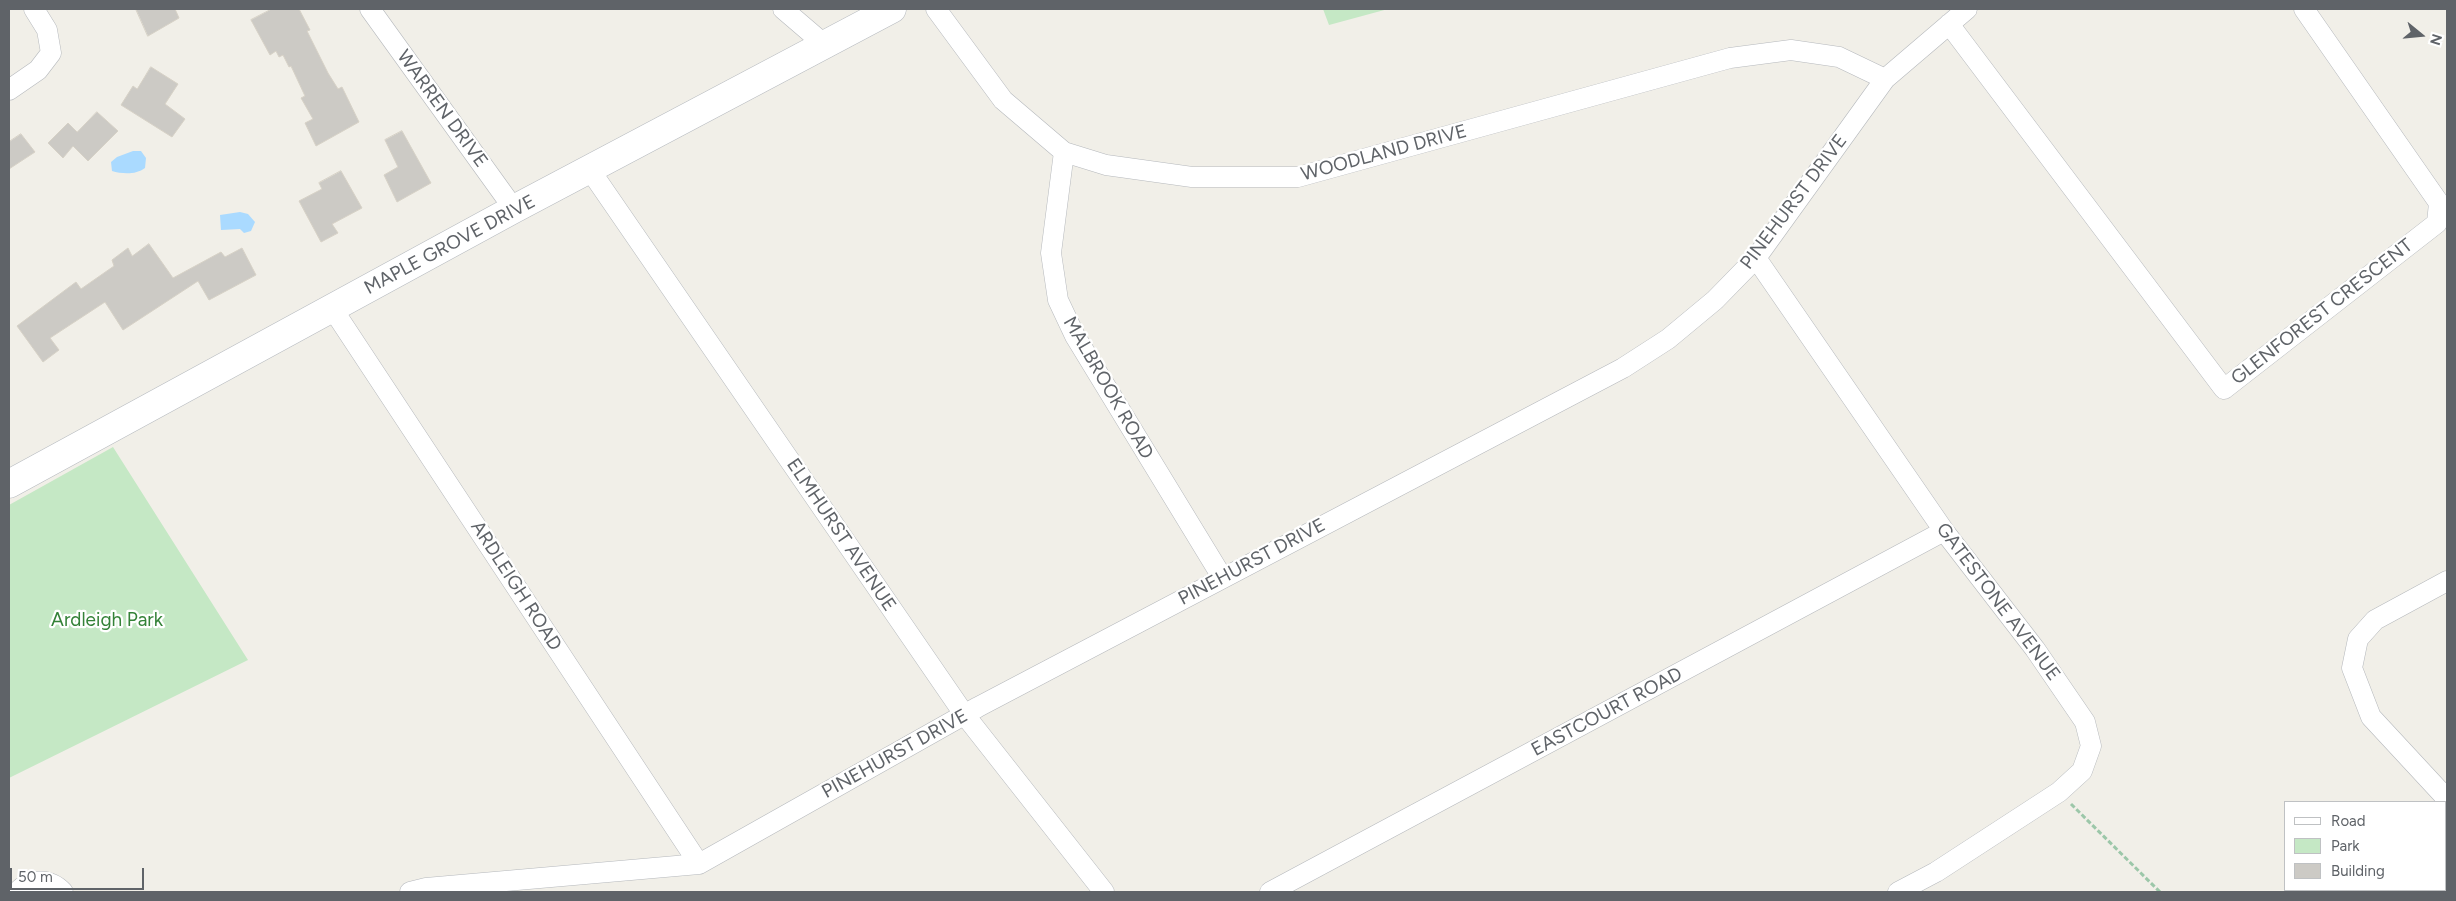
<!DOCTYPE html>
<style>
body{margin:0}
#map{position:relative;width:2456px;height:901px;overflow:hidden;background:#f1efe8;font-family:Figtree,sans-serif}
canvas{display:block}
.frame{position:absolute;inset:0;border:10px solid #5f6368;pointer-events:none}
.legend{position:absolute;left:2284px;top:801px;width:162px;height:90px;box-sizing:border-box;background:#fff;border:1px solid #bfc1c3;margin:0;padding:6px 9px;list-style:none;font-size:15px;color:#5f6368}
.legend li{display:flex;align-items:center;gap:10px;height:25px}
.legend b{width:25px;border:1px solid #bfc1c3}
.north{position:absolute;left:2396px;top:10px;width:50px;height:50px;-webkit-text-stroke:4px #fff;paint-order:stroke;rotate:107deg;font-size:14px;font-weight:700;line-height:20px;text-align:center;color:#5f6368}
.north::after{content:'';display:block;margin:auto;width:18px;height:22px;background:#5f6368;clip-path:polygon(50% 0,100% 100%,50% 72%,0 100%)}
.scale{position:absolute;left:10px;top:868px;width:134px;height:22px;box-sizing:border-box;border:2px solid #5f6368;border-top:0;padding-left:6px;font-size:15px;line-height:18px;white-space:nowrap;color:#5f6368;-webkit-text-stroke:4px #fff;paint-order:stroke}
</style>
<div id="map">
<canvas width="2456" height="901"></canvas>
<div class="frame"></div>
<ul class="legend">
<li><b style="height:6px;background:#fff"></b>Road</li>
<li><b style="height:14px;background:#c5e8c5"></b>Park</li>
<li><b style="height:14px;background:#cccac5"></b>Building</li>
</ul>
<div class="north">N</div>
<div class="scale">50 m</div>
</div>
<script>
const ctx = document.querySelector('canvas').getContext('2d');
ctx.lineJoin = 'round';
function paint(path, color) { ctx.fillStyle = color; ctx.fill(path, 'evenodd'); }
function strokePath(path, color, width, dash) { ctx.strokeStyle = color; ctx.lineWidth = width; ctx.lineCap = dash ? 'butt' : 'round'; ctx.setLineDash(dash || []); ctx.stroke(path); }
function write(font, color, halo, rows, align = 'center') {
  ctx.font = font + ' Figtree,sans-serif'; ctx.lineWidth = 4.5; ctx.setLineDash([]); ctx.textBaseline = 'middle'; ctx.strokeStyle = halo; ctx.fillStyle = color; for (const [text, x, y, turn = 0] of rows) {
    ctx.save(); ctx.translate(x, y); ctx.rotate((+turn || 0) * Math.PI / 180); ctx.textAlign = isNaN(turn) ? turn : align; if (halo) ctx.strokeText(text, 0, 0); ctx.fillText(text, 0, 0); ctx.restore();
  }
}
const green = new Path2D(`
 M1323,9H1388L1329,25Z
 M113,447L248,660L9,778V505Z`);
const water = new Path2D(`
 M133,151H141L146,158L145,168C136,175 122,174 112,171L111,162L117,157Z
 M240,212L248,214L255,222L251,231L244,233L240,229L221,230L220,215Z`);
const building = new Path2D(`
 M136,9H175L179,18L148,36Z
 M272,9H299L310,30L307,31L328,73L338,89L342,87L359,122L316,146L305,123L313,119L301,98L305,96L291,66L289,67L283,55L279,57L276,51L270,55L251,20Z
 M151,67L178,84L165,104L185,119L172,137L121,105L133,86L137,89Z
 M97,112L118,131L88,161L73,146L63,158L48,143L68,123L77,132Z
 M402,131L431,183L397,202L384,175L398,167L385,140Z
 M21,134L35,152L9,169V142Z
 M341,171L362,208L332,224L338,233L321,242L299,201L322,189L319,183Z
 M149,244L173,278L221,252L225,257L242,248L256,275L209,300L198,281L123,330L105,302L50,338L59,350L43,362L17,326L76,282L81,289L114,266L112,260L128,248L132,256Z`);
const path = new Path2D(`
 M2071,804L2160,892`);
const street = new Path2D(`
 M370,9L514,209
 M783,9L825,45
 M936,9L1003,100L1064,152L1106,165L1192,177H1298L1730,58L1791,50L1839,57L1885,79
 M1949,24L2224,389L2437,223L2439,203L2304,9
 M9,90L38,70L51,53L47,30L34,9
 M1064,152L1051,253L1058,300L1075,336L1222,577
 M590,170L964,714L1104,892
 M1756,258L1944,531L2035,649L2085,722L2091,746L2082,771L2059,792L1936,872L1898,892
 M332,308L699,864
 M2447,581L2375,620L2358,639L2352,668L2371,717L2447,799
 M17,892C30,878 50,878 63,892
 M410,892L426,888L699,864L978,707L1623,368L1668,339L1715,300L1756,258L1885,79L1967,9
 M1270,892L1944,531`);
const secondary = new Path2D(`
 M9,484L514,209L892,9`);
const streetNames = [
 ["WARREN DRIVE",442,109,54],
 ["WOODLAND DRIVE",1384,153,-15],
 ["PINEHURST DRIVE",1794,202,-53],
 ["MAPLE GROVE DRIVE",450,245,-28],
 ["GLENFOREST CRESCENT",2322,312,-38],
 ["MALBROOK ROAD",1108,388,60],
 ["ELMHURST AVENUE",841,535,56],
 ["PINEHURST DRIVE",1252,562,-28],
 ["ARDLEIGH ROAD",516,586,57],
 ["GATESTONE AVENUE",1998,602,53],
 ["EASTCOURT ROAD",1607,712,-28],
 ["PINEHURST DRIVE",895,754,-29]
];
const parkNames = [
 ["Ardleigh Park",107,620]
];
paint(green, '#c5e8c5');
paint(water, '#aadaff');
paint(building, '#cccac5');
strokePath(building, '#d6d1c6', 1);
strokePath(street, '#b5b8bc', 21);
strokePath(secondary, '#b6babf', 29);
strokePath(path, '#9cc7a9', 3, [5, 2.5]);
strokePath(street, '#fff', 20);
strokePath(secondary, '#fff', 28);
write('19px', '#5f6368', '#fff', streetNames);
write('19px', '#348238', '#fff', parkNames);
</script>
